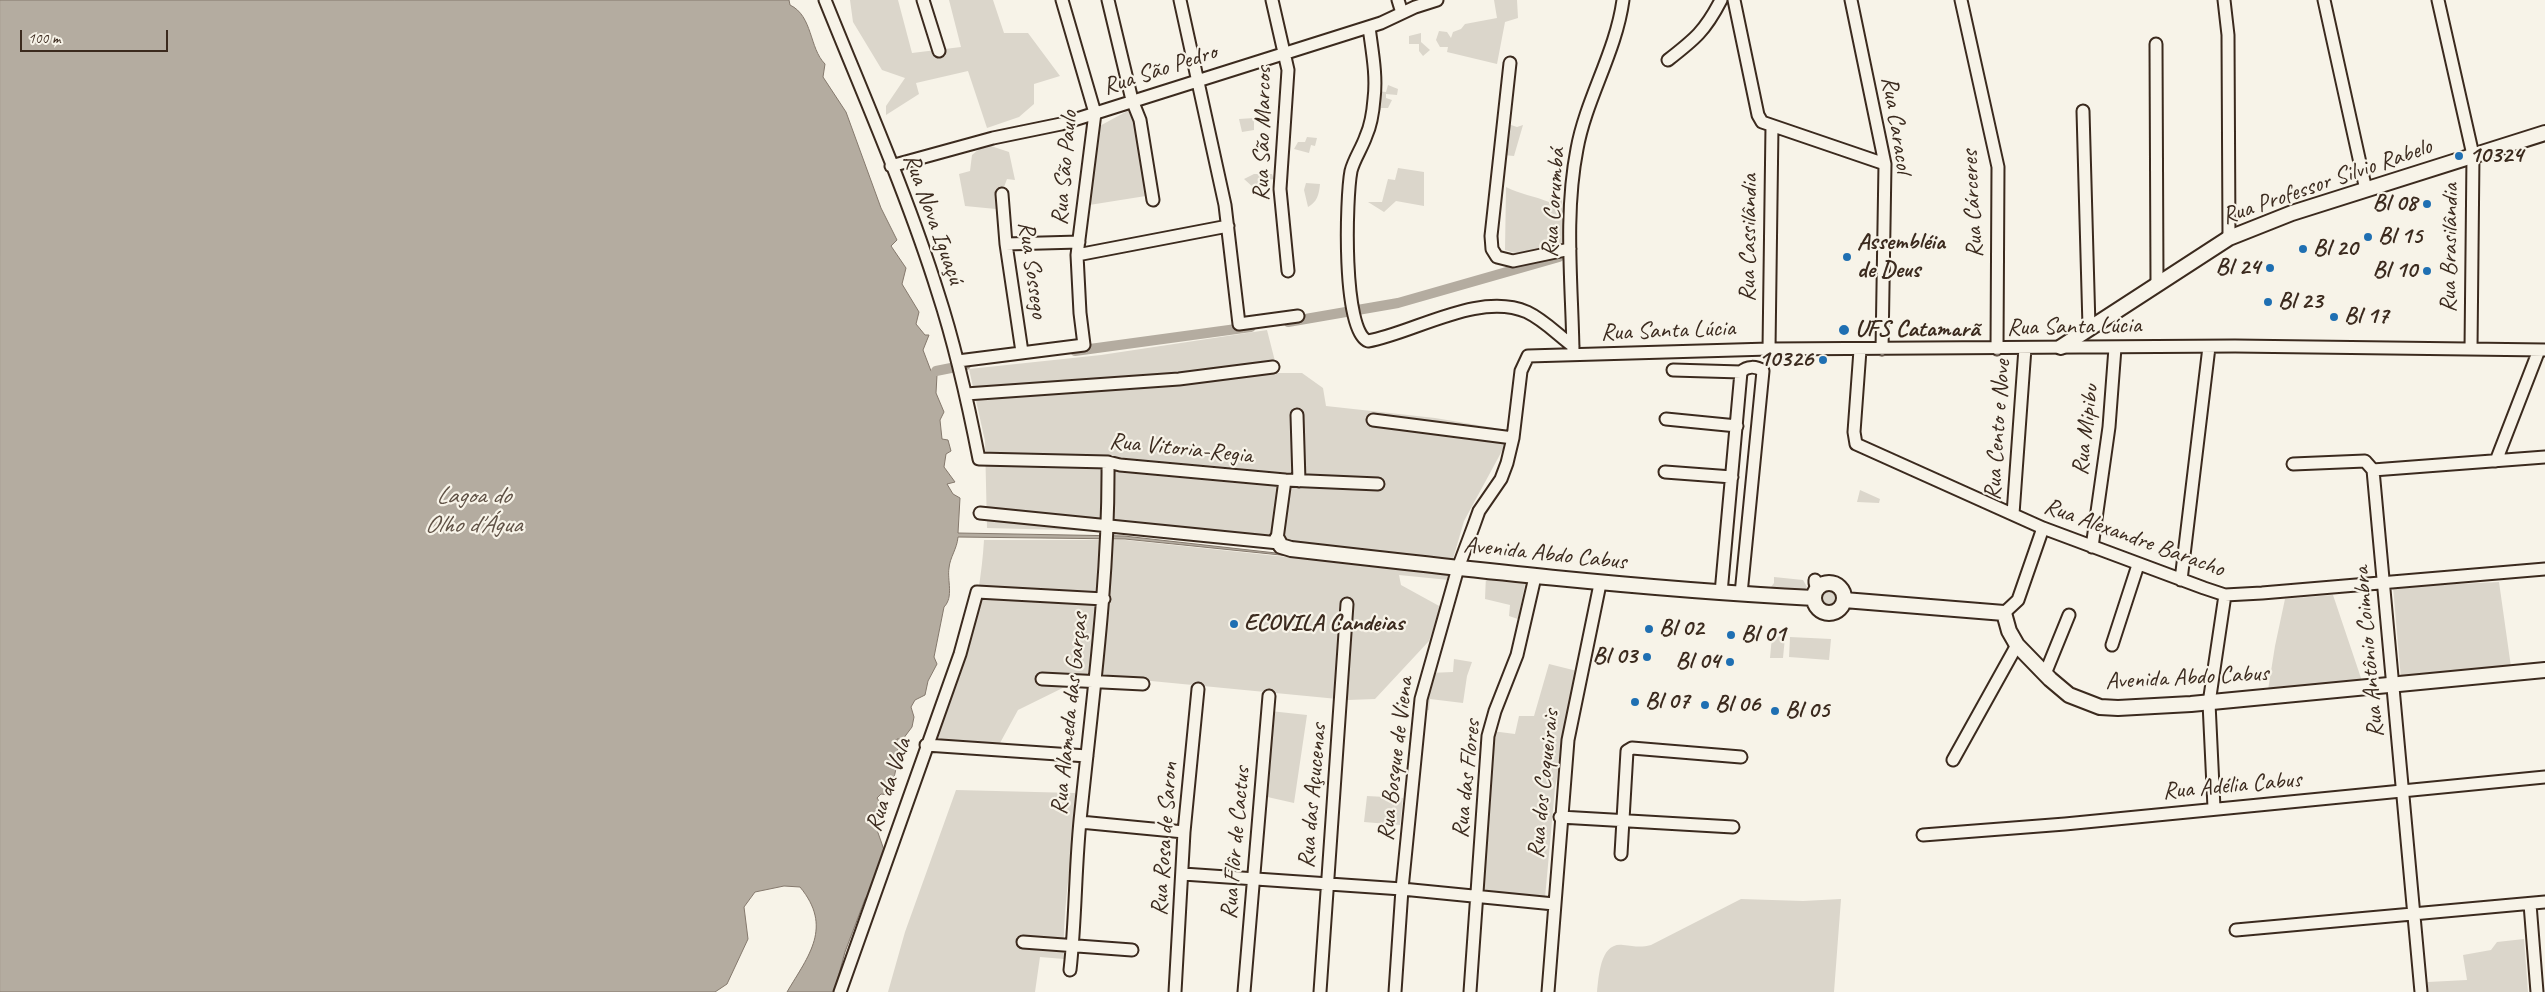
<!DOCTYPE html>
<meta charset="utf-8">
<style>
body{margin:0}
#map{position:relative;width:2545px;height:992px;overflow:hidden;background:#f7f3e8;font-family:Caveat,sans-serif}
canvas{display:block}
.scale{position:absolute;left:20px;top:30px;width:148px;height:22px;box-sizing:border-box;border:2px solid #3b2a1e;border-top:0;padding-left:6px;font-size:15px;line-height:18px;white-space:nowrap;color:#3b2a1e;-webkit-text-stroke:4px #f7f3e8;paint-order:stroke}
</style>
<div id="map">
<canvas width="2545" height="992"></canvas>
<div class="scale">100 m</div>
</div>
<script>
const ctx = document.querySelector('canvas').getContext('2d');
ctx.lineJoin = 'round';
function paint(path, color) { ctx.fillStyle = color; ctx.fill(path, 'evenodd'); }
function strokePath(path, color, width, dash) { ctx.strokeStyle = color; ctx.lineWidth = width; ctx.lineCap = dash ? 'butt' : 'round'; ctx.setLineDash(dash || []); ctx.stroke(path); }
function write(font, color, halo, rows, align = 'center') {
  ctx.font = font + ' Caveat,sans-serif'; ctx.lineWidth = 4.5; ctx.setLineDash([]); ctx.textBaseline = 'middle'; ctx.strokeStyle = halo; ctx.fillStyle = color; for (const [text, x, y, turn = 0] of rows) {
    ctx.save(); ctx.translate(x, y); ctx.rotate((+turn || 0) * Math.PI / 180); ctx.textAlign = isNaN(turn) ? turn : align; if (halo) ctx.strokeText(text, 0, 0); ctx.fillText(text, 0, 0); ctx.restore();
  }
}
const green = new Path2D(`
 M850,0H898L912,53L961,47L949,0H993L1004,33H1028L1060,76L1034,84V104L1019,117L987,128L968,71L916,83L919,94L886,115V106L905,78L882,70L853,22Z
 M1494,0H1517L1518,18L1505,22L1497,64L1447,52L1448,47H1440L1436,40L1439,31L1447,32L1451,38L1453,32L1461,29L1465,24L1497,18Z
 M1421,33V42L1430,50L1423,56L1419,51V44H1409V36Z
 M1388,85L1398,89L1397,95L1386,94V98L1392,100L1388,108H1381V110L1375,107L1376,91L1386,92Z
 M1131,109L1136,117L1152,195L1083,206L1096,128Z
 M1254,118V130L1242,132L1239,119Z
 M1508,124L1517,127L1523,125L1514,156L1503,155Z
 M1307,137L1317,138L1315,146L1311,145L1309,153L1294,149L1298,142H1305Z
 M985,144L1009,152L1015,180L1007,179L996,209L965,206L959,174L970,171L972,155Z
 M1398,168L1424,172V206L1396,201L1384,212L1368,202H1382L1388,179L1395,180Z
 M1254,174H1272L1274,179L1261,181L1262,195L1255,196L1254,188L1244,179Z
 M1306,183L1320,184C1319,195 1317,202 1308,207L1304,190Z
 M1506,187C1520,194 1534,196 1549,202L1552,194L1562,197L1565,239L1556,250L1515,253L1505,250Z
 M1267,330L1278,373H1302L1323,388L1326,406L1435,418L1507,430L1503,449L1464,521L1453,559L1102,531L987,528L985,441L969,369L1101,355Z
 M1860,490L1880,499L1879,503L1857,502Z
 M984,540H1125L1449,574V580L1399,575L1401,585L1441,607L1429,641L1375,699L1348,700L1089,675L1018,710L1000,743L936,739C960,675 980,608 984,540Z
 M1486,575L1526,579L1518,619L1509,616L1510,605L1485,599Z
 M1774,577L1803,580L1807,587L1803,591H1768L1774,583Z
 M2499,582L2511,667L2401,679L2393,587Z
 M1818 598a11 11 0 1 1 22 0a11 11 0 1 1-22 0Z
 M2333,595L2362,681L2268,690L2275,646L2285,599Z
 M1772,636L1785,637L1783,658H1770Z
 M1790,637L1831,639L1829,660L1789,657Z
 M1454,659L1472,662L1467,676L1463,703L1430,699L1429,710L1421,711L1429,673L1453,672Z
 M1549,664L1577,671L1555,788L1545,898L1483,892L1492,731L1515,734L1519,716H1534Z
 M1270,711L1307,715L1294,803L1263,796Z
 M956,790L1075,793C1075,848 1062,903 1064,959L1040,957L1035,992H888L905,932Z
 M1367,796L1403,798L1400,825L1364,822Z
 M1741,899L1803,901L1841,899L1834,992H1597C1599,976 1600,942 1623,945C1634,946 1640,948 1651,945Z
 M2524,939L2528,992H2428V982L2467,980L2463,955L2491,950L2497,942Z`);
const water = new Path2D(`
 M0,0H789L790,5C813,16 809,48 825,64L823,77L846,112L881,208L897,240L891,246L906,268L902,284L919,312L916,324L925,335H929L923,350L931,371L937,375L936,393L944,412L940,420L942,439L948,440L951,451L946,454L944,467L955,482L947,484L953,494L960,498L958,533L1124,536L1446,572L1125,539L958,537C957,549 950,557 949,568C947,580 954,597 944,607L934,657L937,664L928,681L925,695L915,700L911,707L914,717L912,727L903,739H897C900,756 895,779 888,795L881,794L877,798L885,810L875,824L884,850L871,890L865,899L845,952L834,992H787C809,955 833,927 800,887L784,886L755,892L744,907L748,939L727,984L715,992H0Z`);
const canal = new Path2D(`
 M1288,322L1398,303L1559,257
 M1075,351L1251,327
 M936,371L966,365`);
const minor = new Path2D(`
 M825,0C864,97 907,194 938,293C956,348 968,403 979,459L1108,462L1120,465L1285,480L1378,484
 M923,0L939,51
 M1108,0L1132,100L1140,120L1153,200
 M1180,0L1225,205L1239,324L1298,316
 M1272,0L1288,70L1280,189L1288,271
 M1398,0L1402,13
 M1734,0L1758,115L1762,122L1885,164
 M1851,0L1885,164L1882,349
 M1961,0L1998,167L1997,349
 M2224,0L2228,35L2229,238
 M2324,0L2366,190
 M2438,0L2473,155L2471,349
 M1369,27C1372,51 1377,75 1374,99C1373,112 1371,125 1366,136C1362,148 1354,159 1351,171C1346,197 1342,332 1368,341C1414,333 1479,291 1527,312C1544,320 1558,335 1573,346
 M2156,44L2157,284
 M1668,60C1695,39 1705,31 1721,0
 M1510,63L1491,236L1492,249L1497,257L1513,261L1570,249
 M2083,111L2089,327
 M891,166L993,138L1061,124L1381,23L1415,7L1437,0
 M1002,194L1006,244L1022,352
 M1006,244L1079,242
 M1077,255L1228,226
 M1769,349L1772,126
 M1860,350L1854,432L1856,444L2043,528L2204,588L2225,595L2262,593L2545,569
 M1573,351C1572,285 1564,215 1577,149C1586,99 1616,52 1623,0
 M958,361L1084,345L1080,313L1077,255L1095,113L1062,0
 M1673,370L1741,372C1747,366 1756,366 1763,371L1741,594
 M966,394L1179,379L1273,367
 M1297,415L1299,481
 M1666,419L1737,426
 M1373,420L1513,438
 M2496,461L2539,350
 M2293,464L2365,461L2373,470L2421,992
 M2373,470L2545,457
 M1665,472L1732,477
 M980,513L1279,543
 M2013,514L2025,348
 M1277,539L1285,480
 M2092,547L2109,427L2115,348
 M1815,580V583L1820,586
 M2181,580L2209,347
 M1721,593L1741,372
 M2004,613L2018,600L2043,528
 M2112,645L2138,565
 M2045,674L2069,615
 M1042,679L1143,684
 M926,745L1087,756
 M1953,760L2017,645
 M2214,808L2209,703L2225,595
 M1560,817L1733,827
 M1080,822L1184,832
 M1923,835L2065,824L2545,777
 M1621,854L1627,751L1632,748L1741,757
 M1183,874L1402,889L1554,904
 M2530,904L2537,992
 M2236,930L2545,902
 M1023,942L1132,950
 M1070,970C1076,917 1075,864 1081,811C1093,694 1109,580 1108,462
 M840,992L960,654L977,592L1104,599
 M1175,992L1184,832L1198,689
 M1244,992L1269,696
 M1320,992L1347,604
 M1395,992L1402,889L1421,699L1458,568L1474,525L1479,511L1501,479L1507,463L1513,438L1521,371L1528,356L1769,349L2235,346L2545,350
 M1470,992L1488,736L1495,711L1517,655L1535,577
 M1548,992L1568,740L1600,584`);
const major = new Path2D(`
 M2061,347L2229,238L2292,213L2545,133
 M1277,539L1281,546L1291,549C1465,569 1639,589 1814,598
 M1814 598a15 15 0 1 1 30 0a15 15 0 1 1-30 0Z
 M1844,600L2004,613L2009,631L2017,645L2050,679L2069,695L2100,707L2118,708L2191,704L2545,670`);
const markers = [
 [2459,156,5,"#1f6fb2"],
 [2427,204,5,"#1f6fb2"],
 [2368,237,5,"#1f6fb2"],
 [2303,249,5,"#1f6fb2"],
 [1847,257,5,"#1f6fb2"],
 [2270,268,5,"#1f6fb2"],
 [2427,271,5,"#1f6fb2"],
 [2268,302,5,"#1f6fb2"],
 [2334,317,5,"#1f6fb2"],
 [1844,330,6,"#1f6fb2"],
 [1823,360,5,"#1f6fb2"],
 [1234,624,5,"#1f6fb2"],
 [1649,629,5,"#1f6fb2"],
 [1731,635,5,"#1f6fb2"],
 [1647,657,5,"#1f6fb2"],
 [1730,662,5,"#1f6fb2"],
 [1635,702,5,"#1f6fb2"],
 [1705,705,5,"#1f6fb2"],
 [1775,711,5,"#1f6fb2"]
];
const streetNames = [
 ["Rua São Pedro",1160,70,-18],
 ["Rua Caracol",1896,125,81],
 ["Rua São Marcos",1263,134,-89],
 ["Rua São Paulo",1065,168,-85],
 ["Rua Professor Silvio Rabelo",2327,182,-19],
 ["Rua Corumbá",1554,203,-86],
 ["Rua Cárceres",1973,204,-93],
 ["Rua Nova Iguaçú",933,219,70],
 ["Rua Cassilândia",1749,238,-89],
 ["Rua Brasilândia",2450,248,-89],
 ["Rua Sossego",1032,270,82],
 ["Rua Santa Lúcia",2074,327,-1],
 ["Rua Santa Lúcia",1668,331,-2],
 ["Rua Cento e Nove",1998,430,-86],
 ["Rua Mipibu",2086,430,-83],
 ["Rua Vitoria-Regia",1181,449,6],
 ["Rua Alexandre Baracho",2134,538,20],
 ["Avenida Abdo Cabus",1545,554,6],
 ["Rua Antônio Coimbra",2369,652,-95],
 ["Avenida Abdo Cabus",2187,678,-3],
 ["Rua Alameda das Garças",1070,714,-84],
 ["Rua Bosque de Viena",1396,759,-83],
 ["Rua das Flores",1467,779,-84],
 ["Rua dos Coqueirais",1544,784,-84],
 ["Rua da Vala",889,785,-71],
 ["Rua Adélia Cabus",2232,786,-5],
 ["Rua das Açucenas",1313,796,-85],
 ["Rua Rosa de Saron",1165,839,-86],
 ["Rua Flôr de Cactus",1236,843,-85]
];
const poiNames = [
 ["10324",2469,156],
 ["Bl 08",2417,204,"right"],
 ["Bl 15",2378,237],
 ["Assembléia",1857,243],
 ["de Deus",1857,271],
 ["Bl 20",2313,249],
 ["Bl 24",2260,268,"right"],
 ["Bl 10",2417,271,"right"],
 ["Bl 23",2278,302],
 ["Bl 17",2344,317],
 ["UFS Catamarã",1855,330],
 ["10326",1813,360,"right"],
 ["ECOVILA Candeias",1244,624],
 ["Bl 02",1659,629],
 ["Bl 01",1741,635],
 ["Bl 03",1637,657,"right"],
 ["Bl 04",1720,662,"right"],
 ["Bl 07",1645,702],
 ["Bl 06",1715,705],
 ["Bl 05",1785,711]
];
const waterNames = [
 ["Lagoa do",473,496],
 ["Olho d'Água",473,525]
];
paint(green, '#dbd6cb');
paint(water, '#b4aca0');
strokePath(water, '#84786c', 1);
strokePath(canal, '#b4aca0', 10);
strokePath(minor, '#3b2a1e', 15);
strokePath(major, '#3b2a1e', 18);
strokePath(minor, '#f7f3e8', 11);
strokePath(major, '#f7f3e8', 14);
for (const [x, y, r, color] of markers) { const dot = new Path2D(); dot.arc(x, y, r, 0, 2 * Math.PI); ctx.fillStyle = color; ctx.fill(dot); strokePath(dot, '#f7f3e8', 2); }
write('24px', '#3b2a1e', '#f7f3e8', streetNames);
write('bold 24px', '#3b2a1e', '#f7f3e8', poiNames, 'left');
write('italic 25px', '#5f5145', '#f7f3e8', waterNames);
</script>
